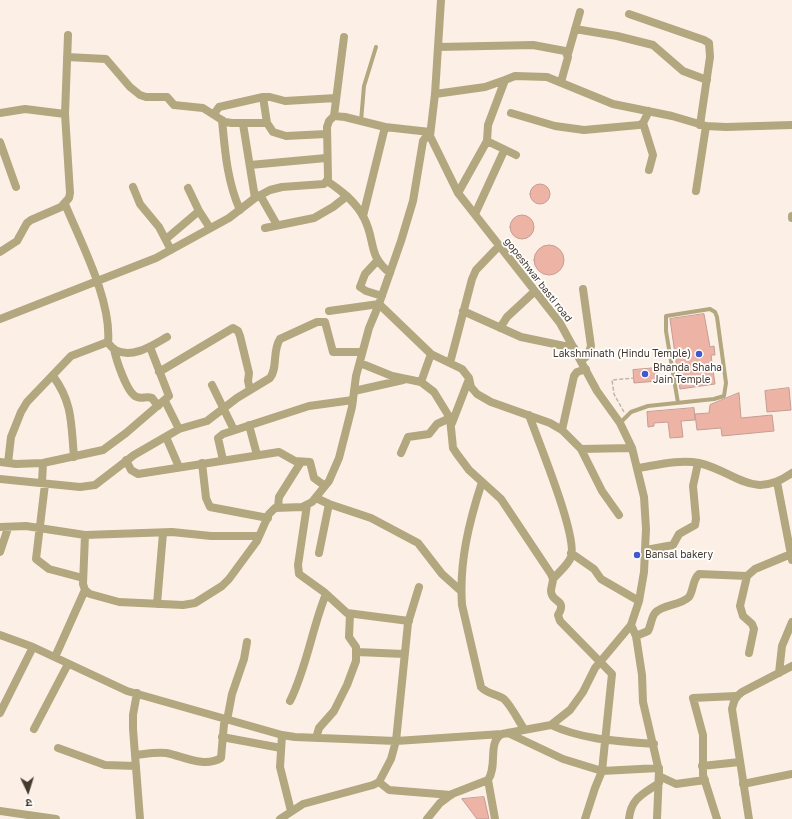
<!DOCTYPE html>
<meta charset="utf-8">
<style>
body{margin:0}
#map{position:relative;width:792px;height:819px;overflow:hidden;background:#fcf0e6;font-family:"Golos Text","Noto Sans Devanagari",sans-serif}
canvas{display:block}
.north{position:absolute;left:8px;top:771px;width:40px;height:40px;-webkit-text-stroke:3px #fff;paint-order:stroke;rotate:176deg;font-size:11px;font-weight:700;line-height:16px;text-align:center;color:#44392e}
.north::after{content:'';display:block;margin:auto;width:14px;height:18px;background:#44392e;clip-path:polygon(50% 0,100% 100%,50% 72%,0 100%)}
</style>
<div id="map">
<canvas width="792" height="819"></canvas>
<div class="north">उ</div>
</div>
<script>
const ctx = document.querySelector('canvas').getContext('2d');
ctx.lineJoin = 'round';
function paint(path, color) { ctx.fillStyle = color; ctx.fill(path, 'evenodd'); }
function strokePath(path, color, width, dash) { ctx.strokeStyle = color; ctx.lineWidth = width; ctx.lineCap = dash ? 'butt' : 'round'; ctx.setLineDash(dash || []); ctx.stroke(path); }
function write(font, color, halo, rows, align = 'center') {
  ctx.font = font + ' "Golos Text",sans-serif'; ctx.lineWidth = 3.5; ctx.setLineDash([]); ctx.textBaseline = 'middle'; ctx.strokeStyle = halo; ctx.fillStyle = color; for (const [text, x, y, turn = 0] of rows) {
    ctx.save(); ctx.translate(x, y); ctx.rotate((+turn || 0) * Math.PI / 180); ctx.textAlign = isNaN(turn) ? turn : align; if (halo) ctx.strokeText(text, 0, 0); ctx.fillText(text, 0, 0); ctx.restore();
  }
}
const building = new Path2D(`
 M530 194a10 10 0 1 1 20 0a10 10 0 1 1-20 0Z
 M510 227a12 12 0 1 1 24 0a12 12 0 1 1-24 0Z
 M534 260a15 15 0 1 1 30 0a15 15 0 1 1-30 0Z
 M704,314L710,347L714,346L715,355H711L715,384L680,389L670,319Z
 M657,368L658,381L634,383L633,370Z
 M789,388L791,410L767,412L765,391Z
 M739,393L741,418L772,415L774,431L722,436L721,428L697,430L695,414L709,413L710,405Z
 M694,408L695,420L681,421L683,437L670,438L668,422L654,423V426L648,427L647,412Z
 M484,797L489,819H477L462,799Z`);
const path = new Path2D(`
 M624,412L614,394L612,380L634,378`);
const service = new Path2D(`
 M361,121L364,86L376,47
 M620,423L631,412L648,406L714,399L724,396L726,383L717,317L715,312L710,309L666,316V331L678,403`);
const minor = new Path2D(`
 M629,14L704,40L709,43L710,57L700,125
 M575,29L617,36L653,45L683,71L707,80
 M438,47L533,45L565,51L568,57L561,82
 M568,54L580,12
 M67,57L106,59L130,87L140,95L146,97H167L174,105L203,108L225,122L232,123H267
 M435,94L485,87L505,80
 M263,97L267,123L273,132L286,136L326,134
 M0,113L25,109L65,114
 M511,113L555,126L584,130L639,125L643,123L649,111
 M214,114L219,107L263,97H270L285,101L336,98
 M334,116L344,37
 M222,120C225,151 227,181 240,210
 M643,123L653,155L649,170
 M243,124L255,198
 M487,141L516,155
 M0,142L16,187
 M250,165L326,158
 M327,181C342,191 356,202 364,218C376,241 367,255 390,273
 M133,187L140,204L159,227L171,250
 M188,188L199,211L210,228
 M696,191L706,126
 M458,193L487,141L488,125L505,80L515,76L547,77L613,104L672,116L706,126L726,127L792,125
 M260,195L277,225
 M65,204C81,243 112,301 108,343
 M475,214L503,153
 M363,216L385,127
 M792,218V216
 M265,228L314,218L333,207L347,196
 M166,239L199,211
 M0,252L17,241L27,223L31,220L61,207L69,198L70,193L65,114L68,35
 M377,261L365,274L360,287L366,291L382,296
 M329,311L379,304L431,354L462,369L469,378L471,387L477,394L491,402L550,423L562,430L581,449L632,448
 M463,311L521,337L574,348
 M0,319L156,258L229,218L255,198L270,190L282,187L324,184L328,179L327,127L329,121L334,116L345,117L385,127L430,132
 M500,328L507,317L535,291
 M114,349C116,359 127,394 137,397C142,399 147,396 152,398L158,406
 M581,361L588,355L591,346L583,289
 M360,363L392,376L421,382L434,392L450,418L453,448L457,454L469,470L501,499L551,574L553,579C553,583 551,587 551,591C551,603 568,599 558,615L560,621L612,674L602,771L595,788L585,819
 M450,363L472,279L476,270L499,246
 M159,372L233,328L238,331L240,336L249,373L248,381L250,390
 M53,376C73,403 71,424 74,457
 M421,382L431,354
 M212,385L234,430
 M354,391L403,380
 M165,401L179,429
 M529,415C538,441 578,536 571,557C568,565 559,572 553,579
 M452,423L469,379
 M249,425L257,455
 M562,430L574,376L577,372L586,369
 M166,437L179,467
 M581,449L602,491L619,515
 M401,453L408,437L429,434L437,424L450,418
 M126,460L131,470L138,474L279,452L295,461L310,462L314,478L325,486
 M223,460L218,438L223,434L309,406L353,400
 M0,462L16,464L43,463L103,450L126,433L169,396L150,347
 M8,463L11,437L21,412L27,402L71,356L105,343H108C111,346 113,349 115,350C133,359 153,345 167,337
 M202,463L206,498L210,507L268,518
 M638,468C657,465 680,459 699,463C737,472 752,501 792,473
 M0,479L80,487L95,485L134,455L179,429L207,421L237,398L270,378C278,368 272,351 280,339L317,322H325L333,352H362
 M482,482C469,522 459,562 462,605L481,687C487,694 497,694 504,699C512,707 518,720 524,729
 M777,482L792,560
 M42,483L43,463
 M45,484L36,559L49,569L83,578
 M316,498L329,504L371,518L418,543L442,574L461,591
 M307,505L298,565L299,574L324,592L347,613L409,621
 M278,507L279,497L301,462
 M0,527L26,526L85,535L172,532L211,536H259
 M85,535L83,584L85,590L90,594L119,602L183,605L195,603L222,586L229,579L257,541L269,514L275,508L302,507L312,502L329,481L339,458L352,407L356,376L369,328L379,304L401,241L413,201L423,141L426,137L430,136
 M646,550L673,545L679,534L695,525L696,519L693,486L698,463
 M0,552L8,528
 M319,553L329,504
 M571,553L594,569L601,579L639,601
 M157,604L163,533
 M631,625L636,636L642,675L643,702L659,771L657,819
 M0,635L33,647L127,691L282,735L295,737L396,741L502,734
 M636,636L648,631C651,626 651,618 655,613C663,604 680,606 689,597C694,590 692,580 699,574L747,576
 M357,652L404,654
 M749,653L754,629L752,624L743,616L740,606L747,576L755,569L791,554
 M55,657L85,590
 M779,673L782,646L792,622
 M137,693L133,715V729L140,819
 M290,701C307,667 312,628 326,594
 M0,713L33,647
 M551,725C583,740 619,741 654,744
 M34,729L68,664
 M508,733L563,759L602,771L659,768
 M282,735L280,767L291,811
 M222,737L281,748
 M316,738L319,728L334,711L347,685L356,661V647L349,637L350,614
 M58,748L105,765L136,766
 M135,755C145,754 156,752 166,753C183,756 204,768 221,758L224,724L228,715L232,694L244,659L247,642
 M702,766L740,762
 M659,776L676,784L705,780
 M488,780L495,819
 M379,782L389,790L451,795
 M743,784L792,774
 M0,811L56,819
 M280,819L303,804L373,785L379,782L391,759L396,741L408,623L419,587
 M427,819L440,803L452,794L488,780C498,766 487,742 502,734L551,725L570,710L583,692L595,668L631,625L639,601L644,572L646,529L644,497L632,448L620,423L597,391L560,323L458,193L430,136L435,94L441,0
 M629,819C631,798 643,794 659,783
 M717,819L703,775V735L693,698L736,696
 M749,819L732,709C734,701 735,697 742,692L792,666`);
const markers = [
 [699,354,4,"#4159cc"],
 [645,374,4,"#4159cc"],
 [637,555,4,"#4159cc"]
];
const streetNames = [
 ["gopeshwar basti road",538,280,52]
];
const poiNames = [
 ["Lakshminath (Hindu Temple)",691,354,"right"],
 ["Bhanda Shaha",653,368],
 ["Jain Temple",653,380],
 ["Bansal bakery",645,555]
];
paint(building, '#edb4a6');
strokePath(building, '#c39d94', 1);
strokePath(path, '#c0b4aa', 1.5, [4, 2]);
strokePath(service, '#b2a77e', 4);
strokePath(minor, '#b2a77e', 8);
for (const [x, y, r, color] of markers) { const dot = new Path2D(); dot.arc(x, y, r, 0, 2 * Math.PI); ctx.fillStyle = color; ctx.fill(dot); strokePath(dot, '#fff', 1.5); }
write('10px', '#44392e', '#fff', streetNames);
write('10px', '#44392e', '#fff', poiNames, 'left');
</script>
